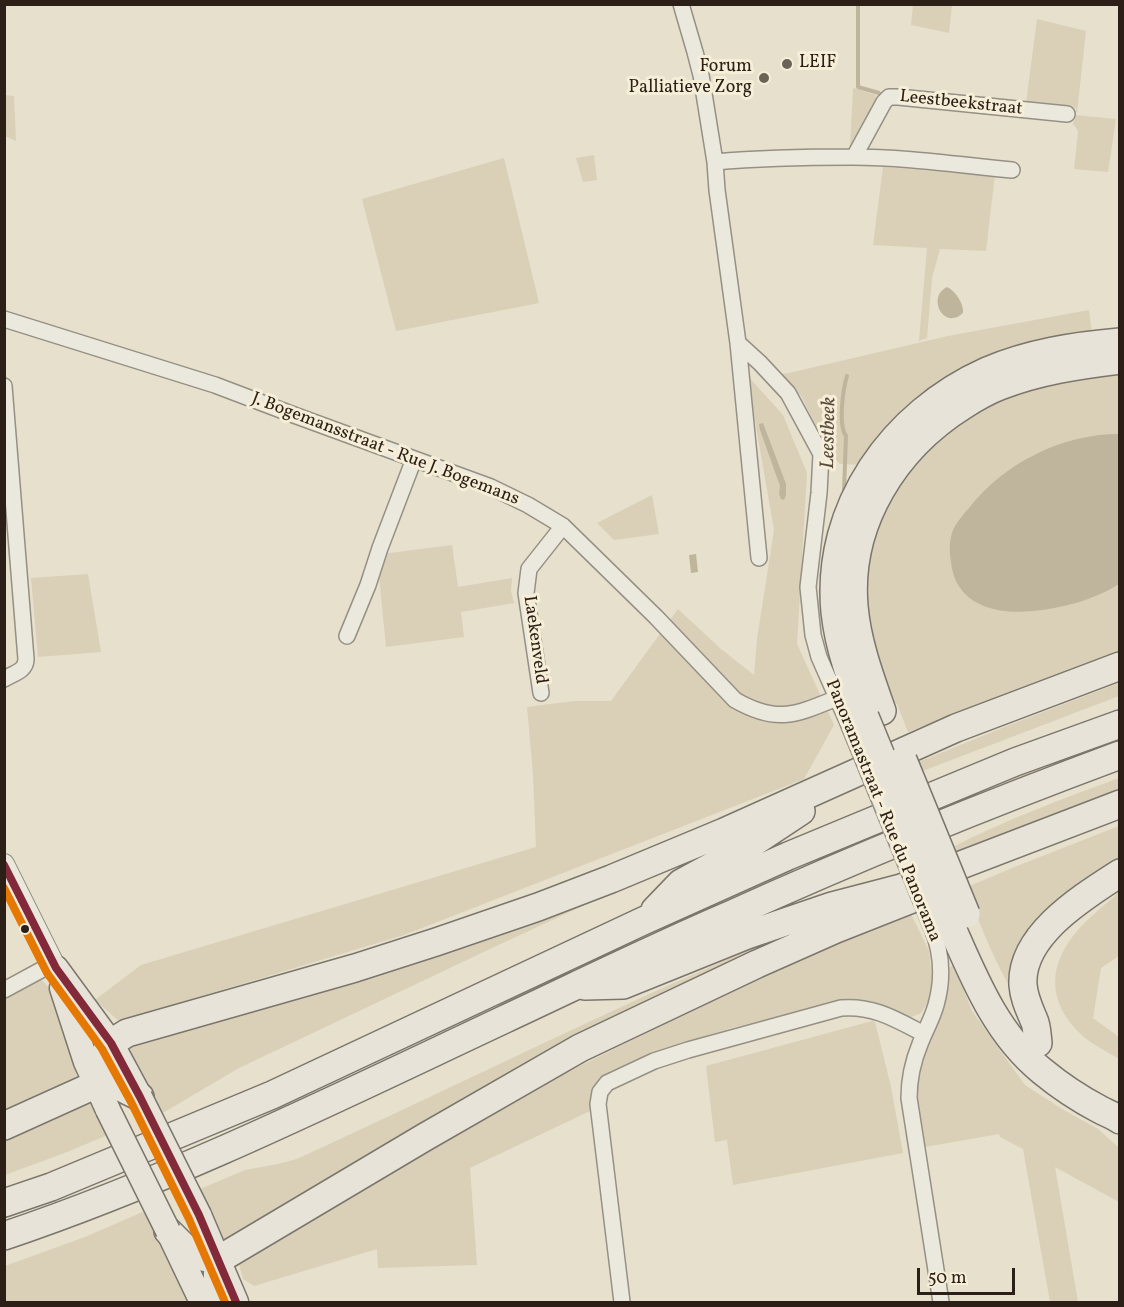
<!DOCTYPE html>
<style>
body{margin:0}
#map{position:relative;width:1124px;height:1307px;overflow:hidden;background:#e6e0cc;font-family:Vollkorn,serif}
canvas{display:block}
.frame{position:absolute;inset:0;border:6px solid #2b1f17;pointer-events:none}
.scale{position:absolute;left:917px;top:1268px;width:98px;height:27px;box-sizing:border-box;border:3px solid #2b1f17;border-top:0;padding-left:8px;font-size:18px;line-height:21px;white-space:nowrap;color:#2b1f17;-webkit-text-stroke:4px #f6eed7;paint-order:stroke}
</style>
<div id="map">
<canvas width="1124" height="1307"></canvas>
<div class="frame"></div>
<div class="scale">50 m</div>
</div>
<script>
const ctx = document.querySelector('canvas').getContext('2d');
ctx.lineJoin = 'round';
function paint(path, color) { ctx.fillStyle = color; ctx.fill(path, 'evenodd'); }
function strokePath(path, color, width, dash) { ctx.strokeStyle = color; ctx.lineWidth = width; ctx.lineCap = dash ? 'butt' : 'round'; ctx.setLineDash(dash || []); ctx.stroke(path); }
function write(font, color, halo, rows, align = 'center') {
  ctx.font = font + ' Vollkorn,serif'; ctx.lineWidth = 6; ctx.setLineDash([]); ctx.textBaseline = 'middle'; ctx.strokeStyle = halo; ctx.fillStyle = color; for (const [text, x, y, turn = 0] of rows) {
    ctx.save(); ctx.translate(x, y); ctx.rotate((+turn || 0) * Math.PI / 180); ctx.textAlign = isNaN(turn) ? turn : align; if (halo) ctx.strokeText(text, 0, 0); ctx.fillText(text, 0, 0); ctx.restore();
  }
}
const green = new Path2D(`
 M913,5H952L949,33L911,25Z
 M1037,19L1086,31L1077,112H1076V108L1026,103Z
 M853,88L876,95L875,103L850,148Z
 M5,95L14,96L16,141L5,136Z
 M1075,115L1116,119L1108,172L1074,169L1078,133L1077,129L1073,124Z
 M594,155L597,180L583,182L576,158Z
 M504,158L539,303L396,331L362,199Z
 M883,167L958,173L959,171L995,174L986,251L940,249L932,278L927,338L919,341L927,248L873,245Z
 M1089,310L1092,334L861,465L840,464L827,450L802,397L780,374L789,373L948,336Z
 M1119,370V652L908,732L897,704L891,700L871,646L862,589L865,558L884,500L944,431L1018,389Z
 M747,375L783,415L807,473L797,644L834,725L804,779L404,935L119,1021L95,1000L141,965L536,847L533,774L527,707L574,701H611L678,609L721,649L754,675L757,639L774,530Z
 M652,495L659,534L614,540L597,523Z
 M452,545L458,587L512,578L511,591L514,603L461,612L464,637L386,647L378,566L382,554Z
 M88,574L101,652L38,657L31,578Z
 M1119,683V696L920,772L916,763L1007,726Z
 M1119,737V741L1034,773L937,813L935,808Z
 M1119,778V795L955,858L951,848C1005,820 1062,799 1119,778Z
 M1119,826V860L1057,911L1020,1004C997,967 980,928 967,887L1017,866Z
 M643,878L492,948L239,1068L161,1114L123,1045Z
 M1119,892V956L1101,968L1093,1018L1119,1037V1059C1108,1052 1095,1046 1084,1037C1051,1008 1045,972 1073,936C1086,919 1104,906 1119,892Z
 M909,910L929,951L932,977L930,999L921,1013L911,1017L827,1005L731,1028L647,1055L603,1076L590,1098V1111L470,1168L477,1265L378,1268L377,1249L254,1286L243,1279L239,1264L529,1091L801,957Z
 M818,921L223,1246L198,1190L245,1170L278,1164L297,1159C414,1105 530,1049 647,995C704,970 760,944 818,921Z
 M954,965L972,1011L1025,1085L1062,1109L1098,1129L1119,1148V1202L1055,1167L1078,1302H1050L1023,1149L1000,1137L999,1134L925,1147C923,1129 916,1111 917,1092C918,1067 930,1044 938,1021C945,1003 948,985 950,967Z
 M39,978C60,991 76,1057 77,1081L5,1117V998L30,982Z
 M872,1021L875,1022L891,1087L903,1153L733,1185L727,1140L715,1142L706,1066Z
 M91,1097L110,1134L67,1152L5,1175V1134Z
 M145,1211L192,1302H5V1266L85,1237Z`);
const water = new Path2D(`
 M947,287C955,291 964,303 963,313C944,331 926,297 947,287Z
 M763,423L786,484V495L784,500L781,499L779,494L780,486L760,430L759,424Z
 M1119,434V584C1094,600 1063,608 1033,611C996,615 955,605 951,562C949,549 949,537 955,526C959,520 964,513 969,508C1004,463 1062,434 1119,434Z
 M696,554L698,572L691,573L689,555Z`);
const stream = new Path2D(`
 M858,4V87L879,93
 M844,491L846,436C838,425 843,389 847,376`);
const minor = new Path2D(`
 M681,4L695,52L701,75L715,162L717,190L738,343L759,558
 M854,157L884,102L889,97H898L1067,114
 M715,162C760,158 807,157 852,157C906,157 959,165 1012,170
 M4,319L215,385L294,415L491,487L528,505L563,526L656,617L735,700C777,724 795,715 837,698
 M738,343L760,363L788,393L821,454L819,493L808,587L813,635L819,657L848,723
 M4,386L26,659C26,671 14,673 4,679
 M347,636L368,585L380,548L414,459
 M541,693L526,593L529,569L563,526
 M932,928C942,953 943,980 936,1005C932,1019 925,1031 920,1044C913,1061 909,1079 909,1098L941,1302
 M4,990L54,963
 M622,1302L598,1104L600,1092L607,1083L654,1061L688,1050L841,1008C873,1005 897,1020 924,1034`);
const tertiary = new Path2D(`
 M4,864L56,968`);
const primary = new Path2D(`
 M56,968L111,1043L140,1097
 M62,988L86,1062L108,1110
 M199,1215L236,1302
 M170,1235L202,1302`);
const motorway = new Path2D(`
 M882,711C870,677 857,642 854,606C847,523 895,448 964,405C975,398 987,391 1000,386C1038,371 1079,365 1120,360
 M865,717C852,683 839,649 835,612C825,507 893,413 987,371C1029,353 1074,346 1120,342
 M655,910L681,883L742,850L801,811
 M949,921C973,975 995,1033 1042,1071C1059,1085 1080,1099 1099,1109C1106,1113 1113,1115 1120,1120
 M585,986L623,985L747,935L832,906L901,888L1120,804
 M1038,1043C1037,1035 1037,1026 1034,1020C1029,1008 1024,998 1023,985C1020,935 1083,897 1120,873
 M97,1084L101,1061L111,1043L127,1033L355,968L436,942L538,907L611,879L724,832L956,728L1120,666
 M4,1126L97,1084H114L140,1097
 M4,1203L51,1187L272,1095L643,921L788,856L1015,762L1120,724
 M168,1231L189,1252L197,1256L218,1260L425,1137L580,1048L757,964L836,929L917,897L942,878
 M4,1236C176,1178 339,1097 503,1020C578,985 653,948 730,915C858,857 988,804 1120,755
 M209,1302L217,1286L218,1260`);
const minorBridge = new Path2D(`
 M848,723L932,928`);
const primaryBridge = new Path2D(`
 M140,1097L199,1215
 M108,1110L168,1231`);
const motorwayBridge = new Path2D(`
 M865,717L949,921
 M903,760L966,914`);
const bus1 = new Path2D(`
 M4,865L56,968L111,1043L140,1097L199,1215L236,1302`);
const bus2 = new Path2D(`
 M4,888L47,973L102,1049L131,1102L189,1219L225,1302`);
const markers = [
 [787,64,6,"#6c6356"],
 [764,78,6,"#6c6356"],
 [25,929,5,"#2b1f17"]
];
const poiNames = [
 ["LEIF",799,64],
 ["Forum",752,68,"right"],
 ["Palliatieve Zorg",752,89,"right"]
];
const streetNames = [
 ["Leestbeekstraat",961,104,6],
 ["J. Bogemansstraat - Rue J. Bogemans",385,450,21],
 ["Laekenveld",534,640,82],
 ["Panoramastraat - Rue du Panorama",882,811,68]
];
const waterNames = [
 ["Leestbeek",830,433,-89]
];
paint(green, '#d9d0b7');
paint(water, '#bfb59c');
strokePath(stream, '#bfb59c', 4);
strokePath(minor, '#969084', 18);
strokePath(tertiary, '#969084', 22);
strokePath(primary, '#7b766c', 27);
strokePath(motorway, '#7b766c', 30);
strokePath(minor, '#ebe8de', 15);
strokePath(tertiary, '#ebe8de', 20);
strokePath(primary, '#e8e3d9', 24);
strokePath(motorway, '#e8e3d9', 27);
strokePath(minorBridge, '#969084', 18, []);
strokePath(primaryBridge, '#7b766c', 27, []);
strokePath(motorwayBridge, '#7b766c', 30, []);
strokePath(minorBridge, '#ebe8de', 15);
strokePath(primaryBridge, '#e8e3d9', 24);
strokePath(motorwayBridge, '#e8e3d9', 27);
strokePath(bus1, '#822a3a', 8);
strokePath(bus2, '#e57801', 8);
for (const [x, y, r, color] of markers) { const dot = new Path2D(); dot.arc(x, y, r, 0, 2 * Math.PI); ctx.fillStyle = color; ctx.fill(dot); strokePath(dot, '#f6eed7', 2); }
write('18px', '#2b1f17', '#f6eed7', poiNames, 'left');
write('18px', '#2b1f17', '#f6eed7', streetNames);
write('italic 20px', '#594d3f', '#f6eed7', waterNames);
</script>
